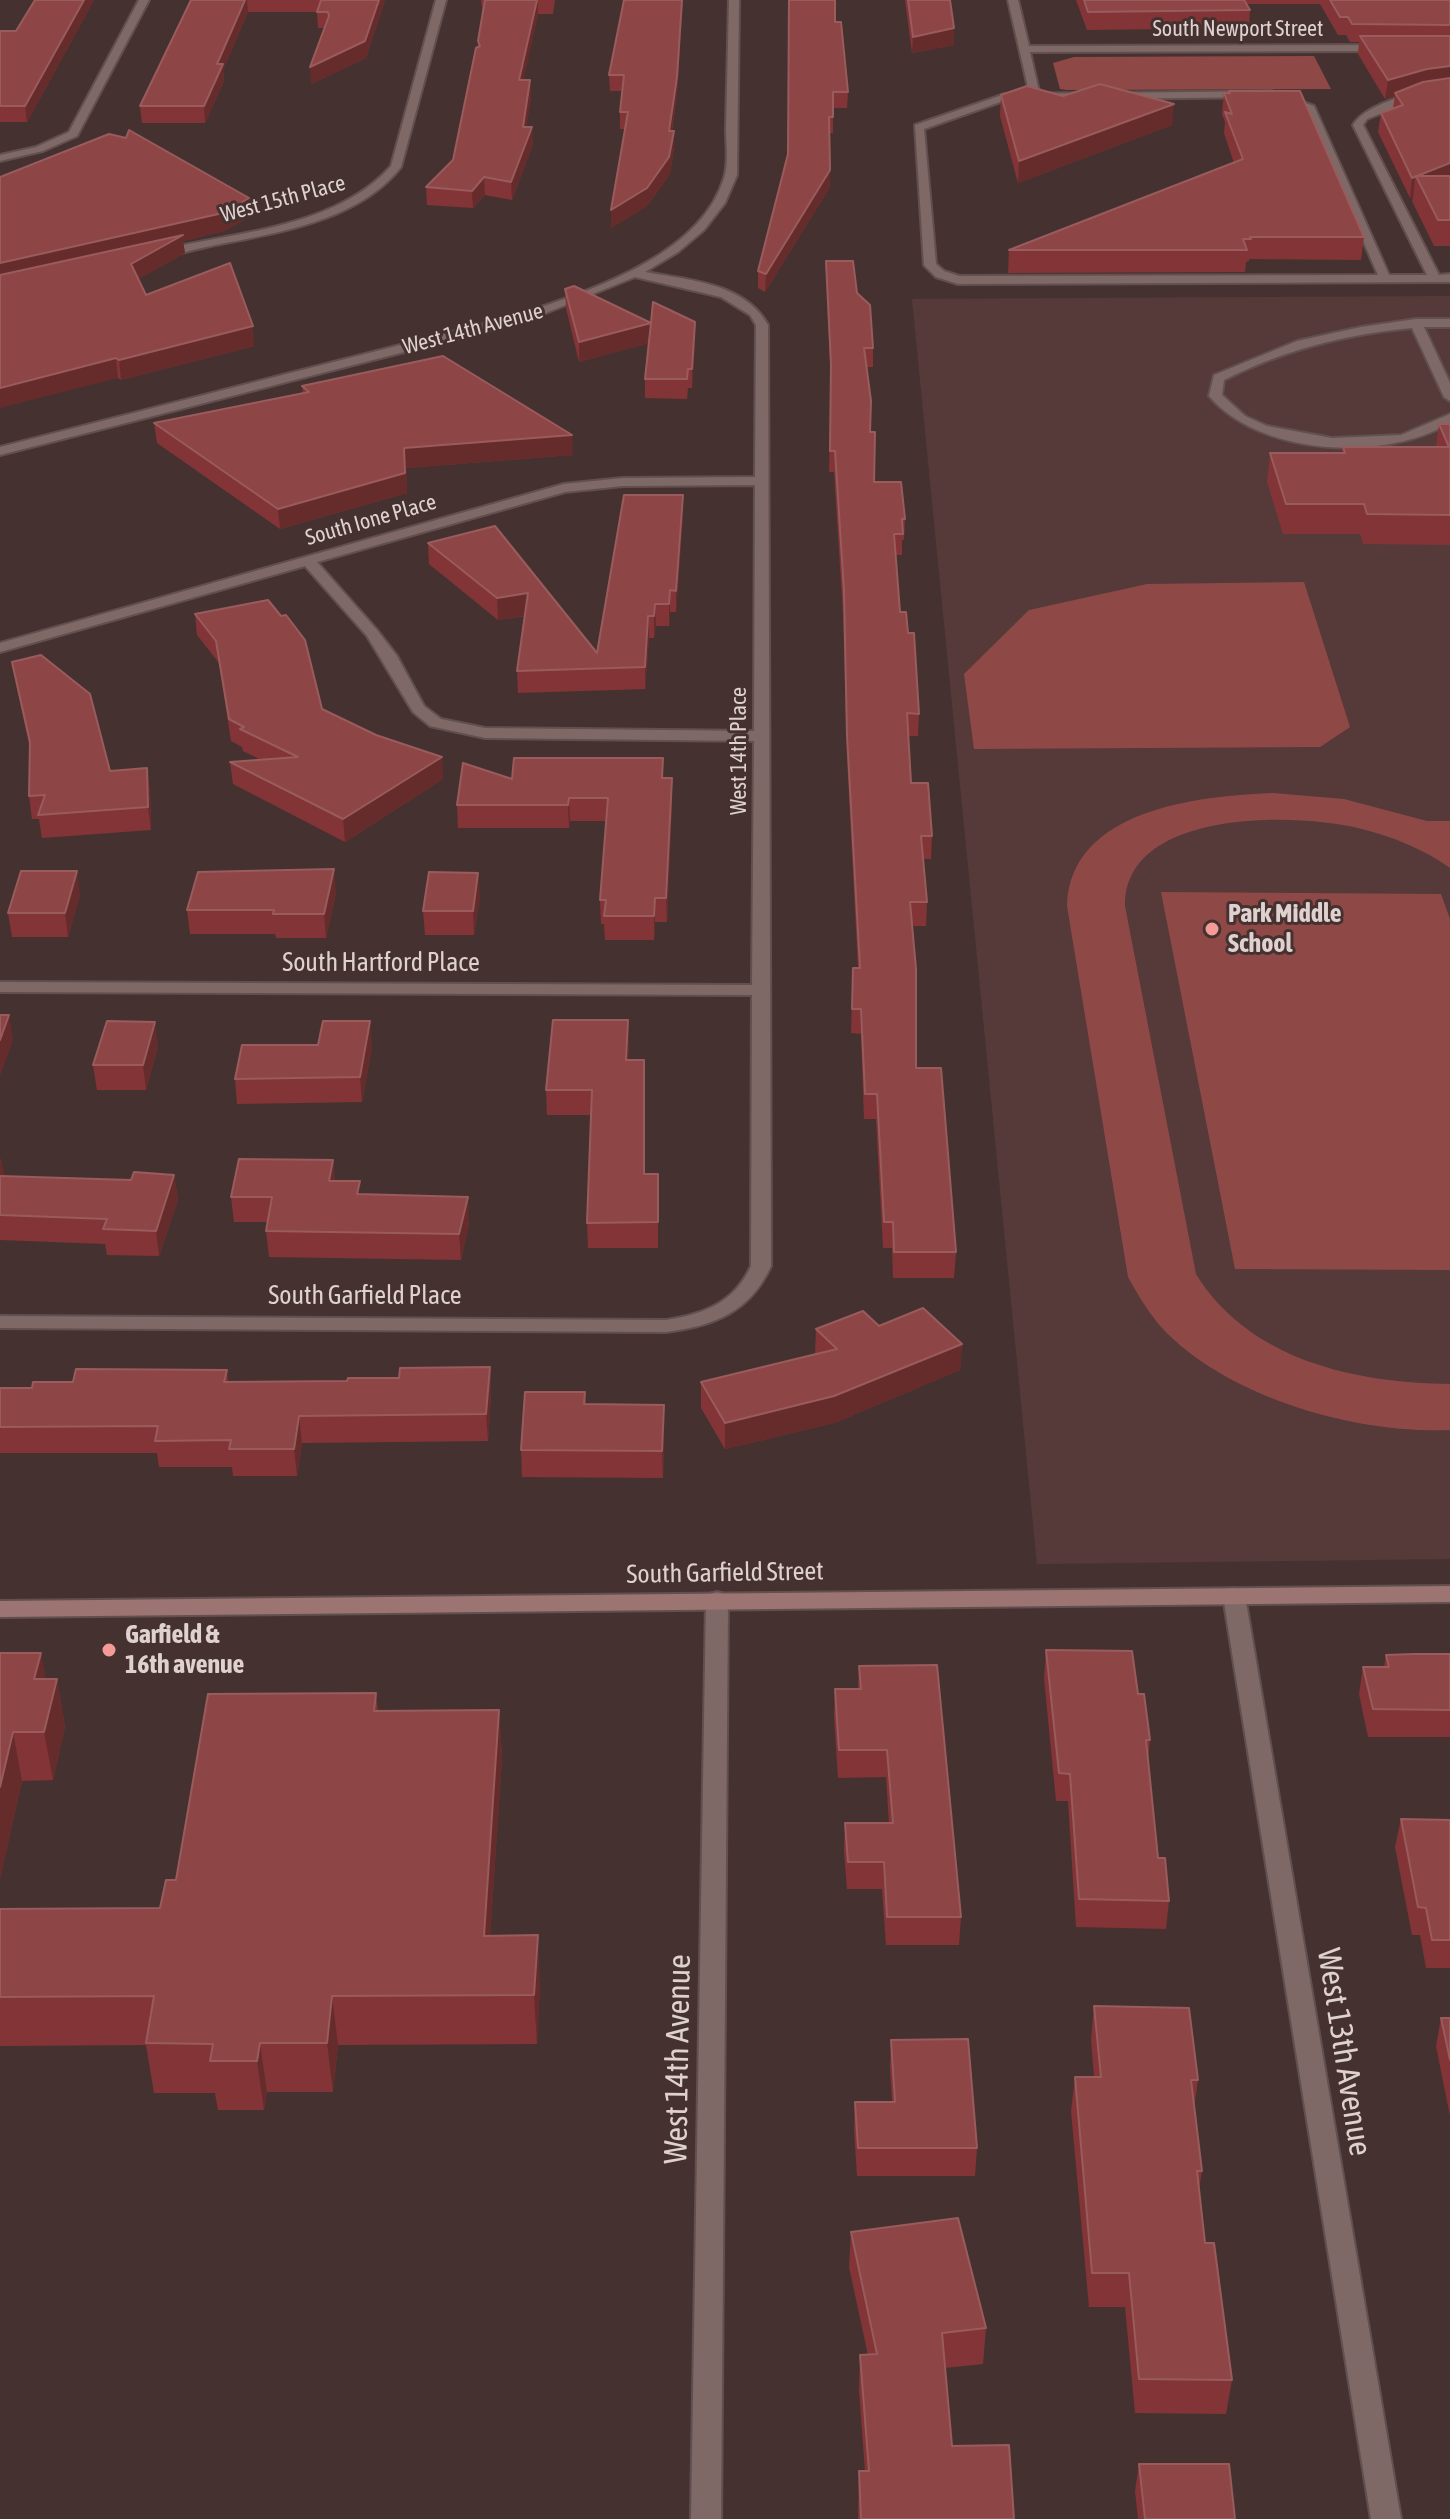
<!DOCTYPE html>
<style>
body{margin:0}
canvas{display:block;background:#453230}
</style>
<canvas width="1450" height="2519"></canvas>
<script>
const ctx = document.querySelector('canvas').getContext('2d');
ctx.lineJoin = 'round';
function paint(path, color) { ctx.fillStyle = color; ctx.fill(path, 'evenodd'); }
function strokePath(path, color, width, dash) { ctx.strokeStyle = color; ctx.lineWidth = width; ctx.lineCap = dash ? 'butt' : 'round'; ctx.setLineDash(dash || []); ctx.stroke(path); }
function write(font, color, halo, rows, align = 'center') {
  ctx.font = font + ' "Asap Condensed",sans-serif'; ctx.lineWidth = 6; ctx.setLineDash([]); ctx.textBaseline = 'middle'; ctx.strokeStyle = halo; ctx.fillStyle = color; for (const [text, x, y, turn = 0] of rows) {
    ctx.save(); ctx.translate(x, y); ctx.rotate((+turn || 0) * Math.PI / 180); ctx.textAlign = isNaN(turn) ? turn : align; if (halo) ctx.strokeText(text, 0, 0); ctx.fillText(text, 0, 0); ctx.restore();
  }
}
const built = new Path2D(`
 M1450,296V1559L1037,1564L912,299Z`);
const green = new Path2D(`
 M1314,56L1331,89L1067,90L1060,89L1053,63L1074,57Z
 M1304,582L1350,727L1320,747L974,749L964,674L1029,610L1147,584Z
 M1273,793L1344,799L1427,821H1450V868C1424,849 1393,837 1362,829C1296,812 1124,809 1125,906L1196,1274C1249,1360 1355,1383 1450,1384V1430C1356,1434 1228,1398 1162,1328C1148,1312 1138,1295 1128,1277L1067,906C1070,809 1198,796 1273,793Z
 M1161,892L1441,894L1450,919V1270L1235,1269Z`);
const lane = new Path2D(`
 M1450,87V93L1420,98L1367,119L1363,125L1439,275L1450,274V282L958,284L936,277L924,265L915,125L1005,94L1271,91L1314,106L1389,275H1427L1353,125C1367,102 1423,89 1450,87ZM1270,97L1305,108L1378,275L959,276L944,271L936,264L924,129L1006,100Z
 M1416,319H1450V327H1424L1450,383V401L1444,397L1412,328C1346,334 1284,350 1224,380L1222,395L1245,416L1267,426L1332,438L1401,435L1450,414V423C1384,462 1260,456 1209,396L1214,375L1297,341L1361,327Z`);
const street = new Path2D(`
 M139,0H149L77,136L43,151L0,161V155L36,147L69,132Z
 M436,0H446L401,167C358,222 275,233 211,246C194,249 173,257 156,255V251C233,232 335,229 391,166Z
 M729,0H739L737,175L725,203L704,230L678,252L645,272C688,280 745,283 768,325L771,1266C750,1312 714,1326 666,1332L0,1328V1316L666,1320C704,1314 734,1303 751,1266L752,995L0,992V982L752,985L754,741L485,738L430,726L413,712L367,636L305,566L0,652V643L564,484L623,478L755,477L756,325L750,315L721,297L635,277L526,321L0,455V447L518,315C588,291 700,257 724,178C729,163 726,144 726,129C727,86 728,43 729,0ZM755,485L754,731L485,728L441,719L424,706L397,656L377,630L317,562L565,492L623,486Z
 M1008,0H1018L1029,46L1386,45L1391,48L1386,51L1030,52L1040,96L1035,99L1030,96Z
 M1234,1588L1242,1590L1245,1596L1401,2519H1371L1223,1596L1226,1590Z
 M717,1592L725,1594L728,1600L721,2519H691L706,1600L709,1594Z`);
const secondary = new Path2D(`
 M1450,1586V1602L0,1617V1601Z`);
const wall = new Path2D(`
 M35,0H94L27,122H0V31H16Z
 M191,0H385L366,58L311,84L325,28H318L317,12H248L223,70L224,81L205,123H142L140,106Z
 M481,0H555L553,14H538L523,80H530L531,97L526,127L533,144L512,200L485,195L473,208L427,205L426,187L453,160L478,48V41L483,14Z
 M624,0H683L677,93L672,131L674,148L670,174L647,206L611,228L625,129H620V112L622,91H610L609,75Z
 M905,0H950L954,28V45L912,53Z
 M1076,0H1450V246H1434L1412,201L1413,197L1410,198L1378,132L1381,113L1393,108L1395,96L1385,99L1358,54L1359,42H1350L1346,35H1338L1320,4H1247L1250,10L1249,28L1087,30Z
 M835,22L848,92L847,108H833V133H830V187L765,292L758,288V271Z
 M1229,91L1364,237L1361,260L1249,259V261L1246,262L1245,272L1008,273L1009,250L1234,163L1224,133L1225,122L1222,114L1224,93H1229Z
 M1001,95L1172,125L1018,183L1000,116Z
 M0,177L251,216L224,231L183,241L185,253L138,279L146,295L254,346L121,380L118,378Z
 M826,261L857,293L873,348V367H867L874,482L905,519L904,540H902V555H896L900,612L908,633L919,714L918,736H908L911,783L932,836L931,859H923L927,902L926,926H912L916,1068L956,1252L954,1278H893L892,1248H883L876,1119H864L861,1034L851,1033L853,968H858L847,757L843,613L834,472H829L831,384L826,280Z
 M565,289L651,323L695,322V342L692,388H688L687,399L645,398V379L649,343L579,362L566,308Z
 M302,386L573,455L406,468L407,493L280,529L157,443L154,423L303,393Z
 M1439,424H1450V545L1363,544L1360,534H1283L1267,482L1270,453H1342L1343,447H1436Z
 M683,495V516L676,612H670L669,626H656L654,638H649L645,689L518,693L517,671L525,616L498,620L429,564L428,543L597,653Z
 M195,614L322,709L443,779L345,842L233,784L230,762L261,760L243,751L242,747L231,741L219,663L197,635Z
 M12,662L110,771L147,768L150,791L151,830L42,838L39,819H32L29,796L30,749L16,684Z
 M663,778L672,801L667,922H655L654,940H605L604,924H601L600,900L607,821H570L569,828H458L457,805L512,779Z
 M336,893L326,938H276L275,934H190L187,910Z
 M80,895L68,937H12L8,913Z
 M480,896L474,935H425L423,911Z
 M629,1045L628,1060L644,1174H658V1248H588L587,1223L591,1115H547L546,1090Z
 M158,1046L146,1090H97L93,1065Z
 M372,1046L362,1102L237,1104L235,1079Z
 M0,1158L4,1176L131,1180L174,1175L178,1200L159,1256L107,1255L105,1244L0,1240Z
 M333,1160L335,1181L361,1194L469,1223L461,1260L269,1257L266,1231L267,1222H234L231,1197Z
 M879,1326L962,1344L960,1370L834,1423L725,1449L701,1408V1382L815,1354L816,1329Z
 M490,1367L491,1394L488,1441L302,1443L297,1476H233L232,1467H159L157,1453H0V1388H32L73,1382L227,1370L228,1382L347,1381L399,1378Z
 M585,1392L586,1404L664,1431L663,1478L522,1477L521,1450Z
 M1046,1650L1138,1694L1150,1740L1148,1761L1158,1858L1169,1901L1166,1929L1076,1927L1068,1801H1056L1044,1678Z
 M0,1653L46,1679H57L65,1727L53,1780L22,1781L0,1878Z
 M1450,1654V1737H1368L1359,1694L1363,1667H1384L1386,1655Z
 M859,1666L961,1917L959,1945H886L882,1889H847L844,1851L845,1823H889L886,1777L838,1778L834,1716L835,1689H858Z
 M376,1693L378,1711L499,1710L502,1758L490,1936L540,1984L537,2044L338,2045L333,2092H267L264,2110H218L215,2093H154L146,2045L0,2046V1909L160,1908L176,1880Z
 M1401,1819L1450,1820V1968H1426L1420,1935H1412L1395,1847Z
 M1094,2006L1198,2080L1194,2108L1202,2171L1199,2189L1205,2243L1232,2380L1226,2414L1135,2413L1125,2307H1089L1071,2111L1075,2077H1094L1091,2040Z
 M1441,2018H1450V2116L1436,2046Z
 M891,2040L977,2148L975,2176H857L854,2130L855,2102H892L890,2068Z
 M851,2232L986,2328L983,2364L945,2368L952,2446L1014,2519H858L859,2471H865L859,2390L860,2355H868L849,2267Z
 M1139,2464L1235,2519H1138L1135,2491Z`);
const shadedWall = new Path2D(`
 M84,0H94L27,122L25,106Z
 M245,0H247L248,12L223,70L224,81L205,123L204,106L217,64Z
 M379,0H385L366,58L311,84L310,67Z
 M538,0V14L520,97L519,80Z
 M682,0H683L677,93L669,148V131Z
 M954,28V45L912,53L913,37Z
 M1450,66V84L1395,93V96L1385,99L1388,80L1427,69Z
 M530,80L531,97L523,144V127Z
 M1174,104L1172,125L1018,183L1019,161Z
 M532,127L533,144L512,200L511,182Z
 M674,131V148L670,174L647,206L611,228V210Z
 M1450,163V182L1416,176Z
 M830,170V187L765,292L766,274Z
 M484,177L485,195L473,208L472,191Z
 M1415,177L1413,197L1410,198L1412,178Z
 M249,198L251,216L224,231L183,241L185,253L133,282H0V263Z
 M695,322V342L692,388V369Z
 M651,323V343L579,362V342Z
 M253,326L254,346L121,380L119,360Z
 M116,358L118,378L0,408V388Z
 M572,435L573,455L406,468L407,493L280,529L278,509L404,448Z
 M683,495V516L676,612V591Z
 M670,590V612L669,626V604Z
 M528,593L529,615L498,620L497,598Z
 M655,604L656,626L654,638V616Z
 M648,616L649,638L645,689V667Z
 M442,757L443,779L345,842L343,819Z
 M147,768L150,791L151,830L148,807Z
 M672,778V801L667,922L666,898Z
 M569,798L570,821L569,828L568,805Z
 M334,869L336,893L326,938L324,914Z
 M77,871L80,895L68,937L65,913Z
 M478,873L480,896L474,935L473,911Z
 M655,898V922L654,940V916Z
 M9,1015L13,1040L0,1076V1040Z
 M628,1020L629,1045L626,1085V1060Z
 M370,1021L372,1046L362,1102L360,1077Z
 M155,1022L158,1046L146,1090L143,1065Z
 M1,1158L6,1184L0,1201V1163Z
 M333,1160L335,1185L329,1181Z
 M174,1175L178,1200L159,1256L156,1231Z
 M468,1197L469,1223L461,1260L459,1234Z
 M962,1344L960,1370L834,1423L725,1449V1423Z
 M490,1367L491,1394L488,1441L486,1414Z
 M664,1405V1431L663,1478L662,1451Z
 M299,1416L302,1443L297,1476L294,1449Z
 M41,1653L50,1701L34,1679Z
 M57,1679L65,1727L53,1780L44,1732Z
 M499,1710L502,1758L487,1985L484,1936Z
 M13,1732L22,1781L0,1878V1787Z
 M538,1935L540,1984L537,2044L534,1995Z
 M332,1996L338,2045L333,2092L327,2043Z
 M260,2043L267,2092L264,2110L257,2061Z`);
const building = new Path2D(`
 M35,0H84L25,106H0V31H16Z
 M191,0H245L217,64H223L204,106H140Z
 M321,0H379L365,41L310,67L329,16L328,12H317Z
 M485,0H537L519,80H530L523,127H532L511,182L484,177L472,191L426,187L453,160L476,48L480,46L478,41Z
 M624,0H682L677,77L669,131H674L669,157L647,188L611,210L628,112H620L624,75H609Z
 M789,0H835V22H841L848,92H833V117H829L830,170L766,274L758,271L788,154Z
 M908,0H950L954,28L913,37Z
 M1084,0H1244L1250,10L1088,12Z
 M1330,0H1450V25L1352,24L1348,17H1340Z
 M1360,36H1450V66L1427,69L1388,80Z
 M1450,78V163L1412,178L1381,113L1403,105L1395,93L1423,82Z
 M1100,84L1174,104L1019,161L1001,95L1027,86L1063,96Z
 M1229,91H1300L1364,237H1250L1251,239H1243L1247,250H1009L1243,159L1225,112L1232,114L1224,93H1230Z
 M129,130L249,198L223,213L0,263V177L109,134L126,138Z
 M1416,176H1450V220H1438Z
 M183,235L131,264L146,295L230,263L253,326L119,360L116,358L0,388V275Z
 M826,261H853L857,293L870,305L873,348H864L871,401L870,432H875L874,482H901L905,519H902L903,534H894L900,612H906L908,633H914L919,714L907,713L911,783H928L932,836H921L927,902H910L916,969V1068H941L956,1252H894L893,1222H884L877,1094H865L861,1009H852L853,968H860L847,735L844,591L835,451H830L831,364Z
 M574,286L651,323L653,302L695,322L692,369H688L687,379H645L651,323L579,342L565,289Z
 M443,356L572,435L404,448L405,473L278,509L154,423L309,392L302,386Z
 M1439,424H1450V515L1367,514L1364,504H1286L1270,453H1345L1343,447H1449Z
 M624,495H683L676,591L670,590L669,604H655L654,616H648L645,667L517,671L528,593L497,598L428,543L495,526L597,653Z
 M268,600L281,616L286,615L305,640L322,709L376,735L442,757L343,819L230,762L298,757L240,729L244,727L229,719L216,641L195,614Z
 M41,655L90,694L110,771L147,768L148,807L38,815L45,795L29,796L30,742L12,662Z
 M514,758H663L662,778H672L666,898H655L654,916H604L606,900H600L608,798H569L568,805H457L463,763L512,779Z
 M334,869L324,914H273L274,910H187L198,872Z
 M21,871H77L65,913H8Z
 M429,872L478,873L473,911H423Z
 M0,1015H9L0,1040Z
 M553,1020H628L626,1060H644V1174H658V1222L587,1223L592,1090H546Z
 M107,1021L155,1022L143,1065H93Z
 M323,1021H370L360,1077L235,1079L242,1045H318Z
 M239,1159L333,1160L329,1181H360L357,1194L468,1197L459,1234L266,1231L272,1197H231Z
 M134,1172L174,1175L156,1231L103,1229L107,1219L0,1215V1176L131,1180Z
 M923,1308L962,1344L834,1396L725,1423L701,1382L837,1349L816,1329L863,1311L879,1326Z
 M490,1367L486,1414L299,1416L294,1449H229L231,1440L155,1441L158,1426L0,1427V1388H32L33,1382H73L76,1369L227,1370L224,1382L347,1381L348,1378H399L400,1368Z
 M525,1392H585L584,1404L664,1405L662,1451L521,1450Z
 M1046,1650L1132,1651L1138,1694H1144L1150,1740H1146L1158,1858H1165L1169,1901L1079,1899L1070,1774L1059,1773Z
 M0,1653H41L34,1679H57L44,1732H13L0,1787Z
 M1415,1654H1450V1710L1373,1709L1363,1667H1389L1386,1655Z
 M937,1665L961,1917H887L884,1862H848L845,1823H893L887,1750H839L835,1689H861L859,1666Z
 M376,1693L374,1711L499,1710L484,1936L538,1935L534,1995L332,1996L327,2043H260L257,2061H210L213,2044L146,2043L154,1996L0,1997V1909L160,1908L166,1880H176L208,1694Z
 M1401,1819L1450,1820V1940H1432L1426,1908L1418,1907Z
 M1094,2006L1189,2008L1198,2080H1191L1202,2171H1197L1205,2243H1214L1232,2380L1139,2379L1129,2273H1092L1075,2077H1101Z
 M1441,2018H1450V2060Z
 M968,2039L977,2148H858L855,2102H895L891,2040Z
 M958,2218L986,2328L942,2333L952,2446L1009,2445L1014,2519H861L859,2471H869L860,2355L877,2354L851,2232Z
 M1139,2464H1229L1235,2519H1145Z`);
const markers = [
 [1212,929,8,"#f59b97"],
 [109,1650,8,"#f59b97"]
];
const farStreetnames = [
 ["South Newport Street",1238,29],
 ["West 15th Place",283,199,-15],
 ["West 14th Avenue",473,329,-15],
 ["South Ione Place",371,520,-16],
 ["West 14th Place",739,751,-90]
];
const poiNames = [
 ["Park Middle",1228,914],
 ["School",1228,944],
 ["Garfield &",125,1635],
 ["16th avenue",125,1665]
];
const streetNames = [
 ["South Hartford Place",381,963],
 ["South Garfield Place",365,1296],
 ["South Garfield Street",725,1573,-1]
];
const nearStreetnames = [
 ["West 13th Avenue",1344,2052,81],
 ["West 14th Avenue",678,2059,-89]
];
paint(built, '#553a39');
paint(green, '#8e4947');
strokePath(lane, '#61504f', 4);
strokePath(street, '#61504f', 4);
strokePath(secondary, '#61504f', 4);
paint(lane, '#7f6967');
paint(street, '#7f6967');
paint(secondary, '#9c7471');
paint(wall, '#833436');
paint(shadedWall, '#662c2c');
paint(building, '#8d4546');
strokePath(building, '#995b5c', 2);
for (const [x, y, r, color] of markers) { const dot = new Path2D(); dot.arc(x, y, r, 0, 2 * Math.PI); ctx.fillStyle = color; ctx.fill(dot); strokePath(dot, '#453230', 3); }
write('22px', '#ded1d0', '#453230', farStreetnames);
write('bold 26px', '#ded1d0', '#453230', poiNames, 'left');
write('26px', '#ded1d0', '#453230', streetNames);
write('32px', '#ded1d0', '#453230', nearStreetnames);
</script>
